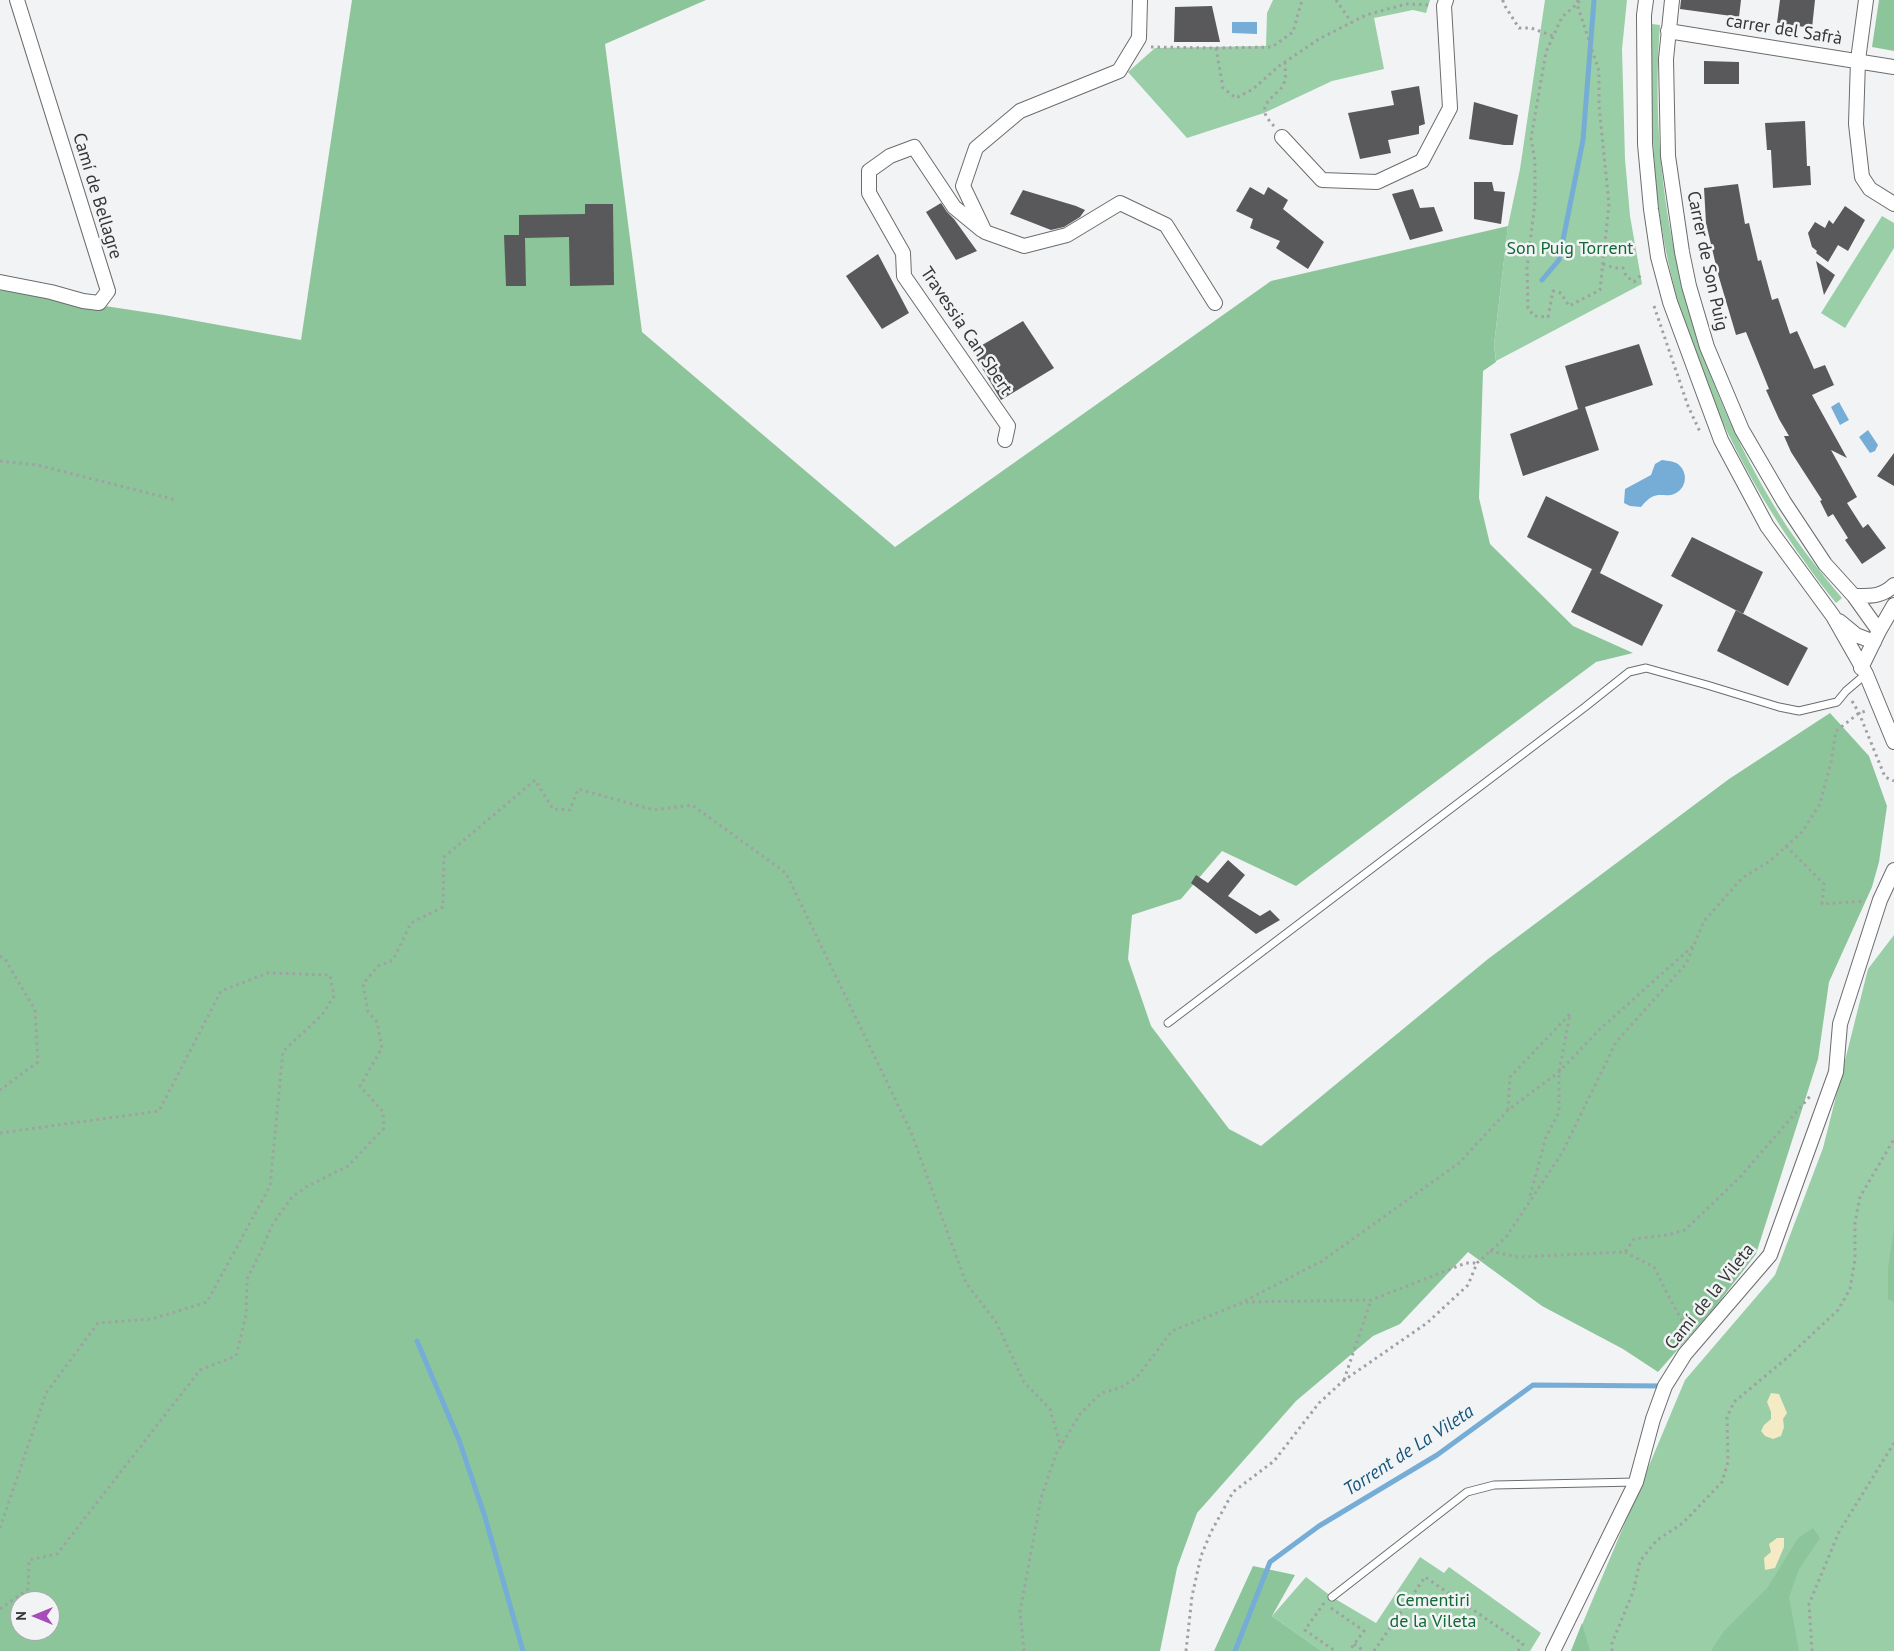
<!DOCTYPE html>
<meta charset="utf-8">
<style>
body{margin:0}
#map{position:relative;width:1894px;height:1651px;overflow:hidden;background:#f2f3f5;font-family:"PT Sans",sans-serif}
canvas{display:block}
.north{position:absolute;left:10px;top:1591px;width:50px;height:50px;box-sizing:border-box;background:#f2f3f5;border:1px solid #a6a7a9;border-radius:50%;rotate:270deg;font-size:14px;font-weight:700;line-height:20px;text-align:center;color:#353636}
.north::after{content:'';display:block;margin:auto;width:18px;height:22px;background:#a64dba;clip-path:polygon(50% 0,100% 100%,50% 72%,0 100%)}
</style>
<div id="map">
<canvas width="1894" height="1651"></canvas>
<div class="north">N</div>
</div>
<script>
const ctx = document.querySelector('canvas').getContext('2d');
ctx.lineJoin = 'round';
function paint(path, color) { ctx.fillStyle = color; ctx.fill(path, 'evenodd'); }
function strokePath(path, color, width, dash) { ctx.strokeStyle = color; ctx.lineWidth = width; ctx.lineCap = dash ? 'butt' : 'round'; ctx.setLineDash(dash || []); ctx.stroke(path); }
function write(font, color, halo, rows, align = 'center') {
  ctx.font = font + ' "PT Sans",sans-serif'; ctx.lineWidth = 5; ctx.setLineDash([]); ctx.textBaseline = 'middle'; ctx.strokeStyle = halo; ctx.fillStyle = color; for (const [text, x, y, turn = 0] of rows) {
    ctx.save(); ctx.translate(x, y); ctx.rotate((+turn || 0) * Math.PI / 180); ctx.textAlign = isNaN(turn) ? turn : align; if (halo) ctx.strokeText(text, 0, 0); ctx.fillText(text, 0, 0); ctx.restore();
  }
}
const green = new Path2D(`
 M1273,0H1430L1426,13L1413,10L1374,18L1384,69L1332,81L1264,113L1187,138L1128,72L1155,48L1266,46L1267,13Z
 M1545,0H1627L1622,49L1625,159L1630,216L1642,284L1496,361L1494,345L1508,226L1520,169Z
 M1652,24L1660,25C1647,193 1687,359 1773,504C1792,537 1817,568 1842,598L1836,603C1747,492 1681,359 1660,217C1651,153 1651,89 1652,24Z
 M1882,216L1894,223V248L1845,328L1821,313Z
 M1894,935V1651H1571L1685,1380L1775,1275L1823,1148L1868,969Z
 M1420,1557L1444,1573L1449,1567L1541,1633L1530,1651H1322L1272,1616L1306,1577L1332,1597L1376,1623Z`);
const forest = new Path2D(`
 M352,0H706L605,44L642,332L895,547L1271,281L1508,226L1494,345L1496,362L1483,371L1479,498L1490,544L1573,626L1633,653L1596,662L1296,886L1222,851L1181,899L1132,915L1128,959L1151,1026L1229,1129L1261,1146L1488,959L1729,779L1830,713L1869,756L1887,806L1879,862L1872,887L1829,982L1818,1059L1756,1254L1716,1306L1658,1372L1623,1349L1542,1306L1468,1252L1400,1324L1373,1336L1296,1401L1197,1513L1177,1568L1160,1651H0V290L164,315L301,340ZM20,1601H50V1631H20Z
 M1879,0H1894V51L1872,47Z
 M1894,1228V1302L1888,1299V1268Z
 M1813,1528L1820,1538L1799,1569L1789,1597L1799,1651H1711L1724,1631L1768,1587L1798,1538Z
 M1253,1566L1295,1575L1272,1616L1322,1651H1214Z
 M1582,1623L1590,1651H1571Z`);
const sand = new Path2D(`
 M1771,1393L1779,1394L1787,1413L1783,1419L1784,1427L1781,1436L1773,1439L1765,1436L1761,1431L1764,1425L1771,1419V1412L1767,1402Z
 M1777,1538H1784V1547L1775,1568L1765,1570L1764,1558L1771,1552L1769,1544Z`);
const water = new Path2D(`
 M1232,22H1257V34L1232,33Z
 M1839,402L1849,420L1840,425L1831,407Z
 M1868,430L1878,445L1875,451L1870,453L1859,437Z
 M1662,460C1668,461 1676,461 1680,466C1688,474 1686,488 1676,493C1663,500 1657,487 1641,507L1630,506L1624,503L1625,489L1651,475L1655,464Z`);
const stream = new Path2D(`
 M1542,280L1559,260L1583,140L1594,0
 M417,1341L459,1440L485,1517L523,1651
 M1235,1651L1270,1562L1319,1526L1437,1455L1533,1385L1664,1386`);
const building = new Path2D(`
 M1681,0H1741L1739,17L1680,9Z
 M1780,0H1815L1812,28L1777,23Z
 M1212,6L1220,42H1174L1175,7Z
 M1704,61L1739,62V84H1704Z
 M1419,86L1425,124L1419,126V134L1388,140L1391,153L1360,159L1348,113L1394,105L1391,91Z
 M1474,102L1518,115L1513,145H1504L1469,139Z
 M1805,121L1807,166H1810L1811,185L1773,188L1771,150H1767L1765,123Z
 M1474,182H1492L1494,191L1505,192L1501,224L1474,219Z
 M1738,184L1745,224L1749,223L1758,261L1761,260L1772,300L1778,298L1790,334L1797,331L1814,369L1825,365L1834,385L1812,395L1847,458L1831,450L1857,497L1847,503L1863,528L1868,524L1886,548L1862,564L1845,540L1848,538L1833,514L1828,517L1820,501L1822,500L1791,452L1784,436H1789L1779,419L1766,390L1769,389L1746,332L1736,335L1718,274L1706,223L1704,188Z
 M1250,187L1264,195L1268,187L1288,200L1283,209L1324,242L1308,269L1276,248L1280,241L1250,228L1253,219L1236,211Z
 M1413,189L1420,208L1434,207L1443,231L1410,240L1392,194Z
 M1023,190L1076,206L1085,210L1080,217L1064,227L1051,230L1010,214Z
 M941,203L947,212L954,219L977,251L956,260L926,212Z
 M585,204H613L614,285L570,286L569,237L525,238L526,286H506L504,235H519V215L585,214Z
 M1845,206L1865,220L1848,251L1838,245L1828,262L1816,253L1817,251L1812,247L1808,233L1815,222L1825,228L1829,220L1833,224Z
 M878,254L909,313L882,329L846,276Z
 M1816,261L1835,275L1824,295Z
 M1023,321L1054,368L1001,400L972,351Z
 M1639,344L1653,385L1585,407L1599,450L1523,476L1510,434L1581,408L1578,409L1565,366Z
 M1894,453V486L1877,476Z
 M1546,496L1619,532L1600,573L1527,537Z
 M1692,537L1763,572L1743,614L1671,576Z
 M1592,569L1663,605L1642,646L1571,612Z
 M1736,610L1808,648L1788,686L1717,651Z
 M1228,860L1245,875L1228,896L1260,916L1270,910L1280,920L1256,934L1191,883L1196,875L1208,883Z`);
const path = new Path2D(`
 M1336,0L1352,23
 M1503,0V3L1519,28H1531L1553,36
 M1578,0L1577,4L1562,17L1546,52L1531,138L1535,161V202L1527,268L1528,308L1534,316L1548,317L1553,291L1561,293L1569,306L1600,290L1609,204L1599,106V71L1577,4L1580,0
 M1151,47L1216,48L1223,88L1236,98L1253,89L1279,66L1319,39L1366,15L1406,4L1431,5
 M1216,48L1272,47L1293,32L1302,0
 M1274,126C1271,123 1266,117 1265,113C1262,102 1277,94 1282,87C1287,79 1285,71 1285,63
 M1603,264L1615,268H1623L1626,276L1634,282L1641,275
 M1654,306L1688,406L1701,434
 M0,461L37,465L176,500
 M1852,701L1859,713L1885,777L1894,781
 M1786,846L1824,884L1822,904L1865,901
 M0,956L5,959L35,1010L38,1062L0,1090
 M1508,1110L1510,1077L1570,1014L1559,1072V1112L1546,1137L1529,1200
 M0,1133L159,1111L221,991L268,973L330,975L334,996L322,1015L283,1051L270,1186L207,1302L152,1319L98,1323L46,1393L0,1528
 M1490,1251L1518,1257L1625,1252L1634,1239L1667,1235L1685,1230L1740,1177L1812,1094
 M1625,1252L1654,1267L1669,1297L1687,1330
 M1245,1301L1322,1261L1459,1163L1508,1110L1559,1072L1599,1030L1694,945
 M1344,1380L1371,1300
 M1324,1603L1305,1630L1335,1651
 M1331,1608L1364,1631L1349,1651
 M0,1609L28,1589L29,1560L57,1554L200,1370L236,1356L246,1315L247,1279L260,1253L272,1225L292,1197L306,1187L348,1166L384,1128L383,1112L360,1086L382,1048L377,1022L368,1012L363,984L378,966L393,960L411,923L443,907L444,857L535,780L553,809L570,810L578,789L654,810L692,805L786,873L911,1132L966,1283L996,1322L1024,1382L1050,1409L1061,1447
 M1354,1644L1364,1651
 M1024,1651L1020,1612L1041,1498L1056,1454L1080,1414L1101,1393L1120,1388L1137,1377L1172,1331L1244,1302L1371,1300L1466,1263H1477
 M1186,1651L1192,1596L1201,1556L1211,1532L1233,1492L1274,1461L1319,1403L1343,1381L1427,1323L1468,1285L1477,1263L1506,1237L1562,1153L1616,1042L1686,964L1704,921L1742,878L1770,861L1802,832L1820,804L1831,762L1836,731L1859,713L1866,711
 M1374,1651L1425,1577L1523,1644L1518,1651
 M1612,1651V1643L1633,1592L1640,1561L1657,1540L1683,1523L1722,1482L1728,1462L1727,1417L1734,1402L1788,1357L1838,1310L1850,1289L1855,1259V1222L1860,1197L1894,1139
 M1812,1651L1809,1604L1839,1532L1894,1443`);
const lane = new Path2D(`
 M1168,1023L1585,707L1629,672L1646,668L1707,685L1779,707L1799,711L1837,702L1846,691L1866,674
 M1332,1597L1467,1492L1494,1485L1636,1482`);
const street = new Path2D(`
 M1140,0L1139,38L1119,71L1020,111L976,148L963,186L985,232L1024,246L1067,235L1120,203L1166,225L1215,303
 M1646,0L1644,15L1645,144L1651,209L1658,257L1670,302L1721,440L1767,526L1833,616L1866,674L1894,742
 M1672,0L1666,59L1668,156L1682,252L1689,286L1707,347L1742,430L1784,502L1825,564L1854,596L1879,631
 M1866,0L1858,60L1856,124L1862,177L1870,189L1894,204
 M1668,31L1894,67
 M1282,137L1322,180L1377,182L1422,161L1450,108L1444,6L1446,0
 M982,230L954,207L914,147L890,156L869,171V193L903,253L904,276L1008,426L1005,440
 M0,282L51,292L83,301L99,303L108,291L17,0
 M1854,596C1870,596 1882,597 1894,585
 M1839,621L1856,635L1874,642
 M1861,668L1879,631L1894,605
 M1553,1651L1636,1482L1653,1419L1665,1386L1685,1354L1770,1255L1836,1072L1840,1024L1880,900L1894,870`);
const streetNames = [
 ["carrer del Safrà",1784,30,9],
 ["Camí de Bellagre",97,196,73],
 ["Carrer de Son Puig",1707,261,78],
 ["Travessia Can Sbert",966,331,56],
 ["Camí de la Vileta",1710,1297,-51]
];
const parkNames = [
 ["Son Puig Torrent",1570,249],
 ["Cementiri",1433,1601],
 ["de la Vileta",1433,1622]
];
const waterNames = [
 ["Torrent de La Vileta",1409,1451,-33]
];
paint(green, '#9acea7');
paint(forest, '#8dc59b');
paint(sand, '#f4eac4');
paint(water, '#76add6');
strokePath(stream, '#76add6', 5);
paint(building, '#59585a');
strokePath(lane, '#6b6c6d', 9);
strokePath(street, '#6b6c6d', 16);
strokePath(path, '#a0a1a2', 3, [2.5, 4]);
strokePath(lane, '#fff', 7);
strokePath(street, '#fff', 14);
write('18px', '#353636', '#f2f3f5', streetNames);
write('18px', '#126936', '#f2f3f5', parkNames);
write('italic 19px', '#14557c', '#f2f3f5', waterNames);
</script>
